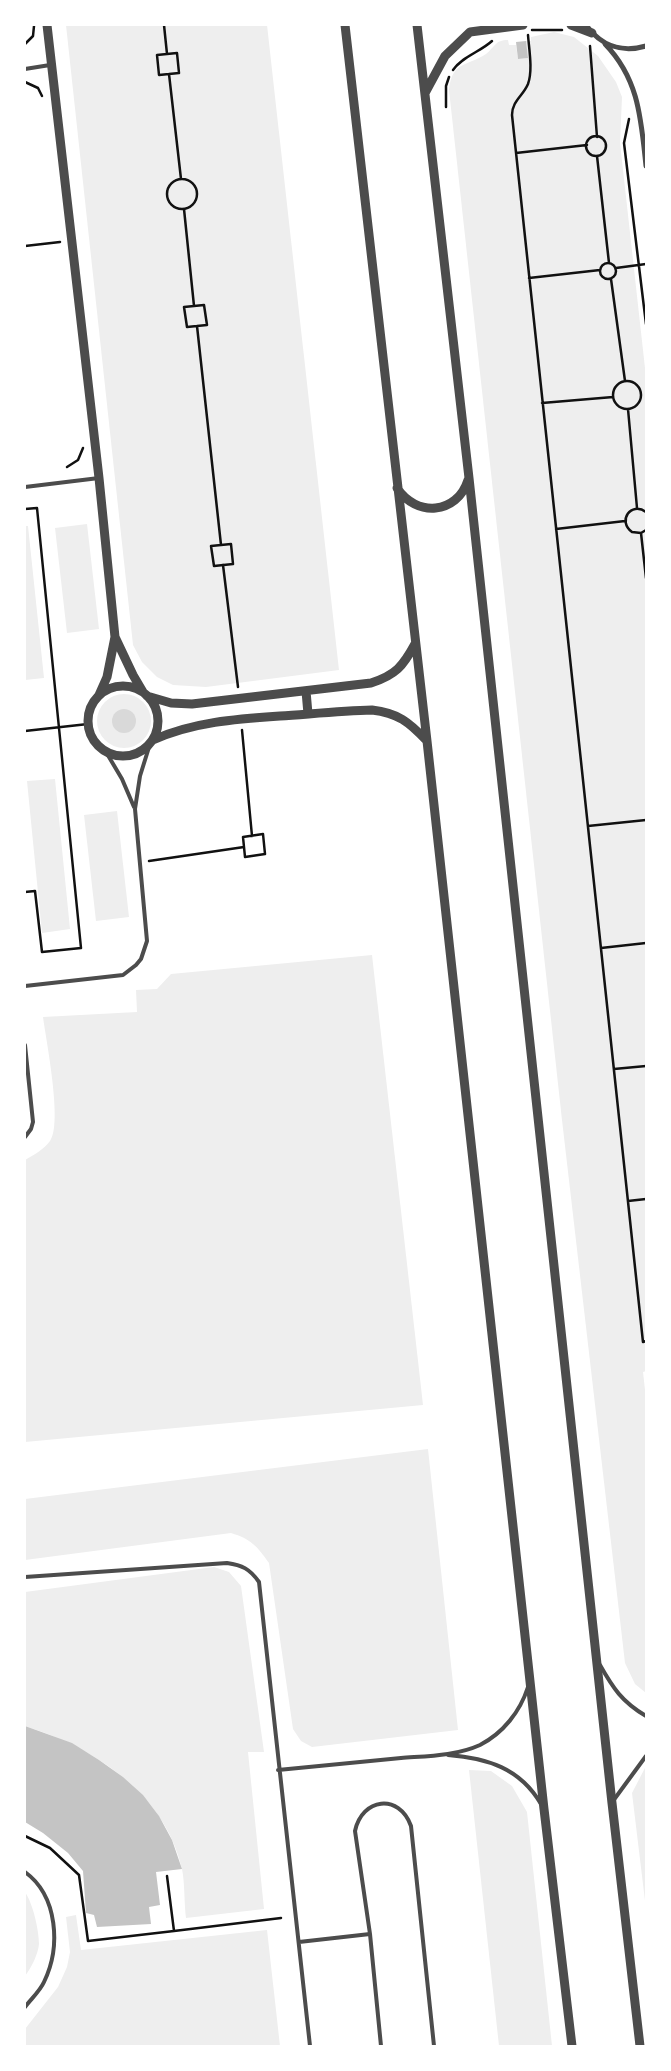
<!DOCTYPE html>
<style>
body{margin:0}
#map{position:relative;width:671px;height:2071px;overflow:hidden;background:#fff;font-family:"Titillium Web",sans-serif}
canvas{display:block}
.frame{position:absolute;inset:0;border:26px solid #fff;pointer-events:none}
</style>
<div id="map">
<canvas width="671" height="2071"></canvas>
<div class="frame"></div>
</div>
<script>
const ctx = document.querySelector('canvas').getContext('2d');
ctx.lineJoin = 'round';
function paint(path, color) { ctx.fillStyle = color; ctx.fill(path, 'evenodd'); }
function strokePath(path, color, width, dash) { ctx.strokeStyle = color; ctx.lineWidth = width; ctx.lineCap = dash ? 'butt' : 'round'; ctx.setLineDash(dash || []); ctx.stroke(path); }
const green = new Path2D(`
 M66,25H267L339,670L206,687L173,685L157,677L142,662L133,645Z
 M554,32L574,37L598,56L616,82L622,97L620,143L646,377V1371L643,1372L646,1399V1693L635,1684L625,1663L562,1120L449,90C452,61 466,67 486,54C495,47 495,40 508,40L509,45H516L518,59L528,58L526,41H531V37Z
 M87,524L99,629L67,633L55,528Z
 M25,526H28L44,678L25,680Z
 M97 721a27 27 0 1 1 54 0a27 27 0 1 1-54 0Z
 M55,779L70,929L42,933L27,781Z
 M117,811L129,917L96,921L84,815Z
 M372,955L423,1405L25,1442V1160C34,1155 44,1149 50,1141C63,1124 46,1040 43,1017L137,1012L136,990L157,989L171,974Z
 M428,1449L458,1730L312,1747L301,1741L293,1729L269,1563C257,1546 251,1539 231,1533L25,1560V1499Z
 M214,1567L229,1572L241,1586L264,1752H248L264,1909L186,1918C184,1902 185,1884 182,1869C165,1793 94,1748 25,1726V1592Z
 M646,1766V1909L632,1793Z
 M469,1770L491,1771L512,1786L527,1812L552,2046H499Z
 M25,1892C33,1904 39,1930 39,1944C38,1955 31,1968 25,1976Z
 M76,1915L81,1950L267,1930L280,2046H25V2029L58,1987L67,1967L70,1952L66,1917Z`);
const water = new Path2D(`
 M112 721a12 12 0 1 1 24 0a12 12 0 1 1-24 0Z`);
const building = new Path2D(`
 M526,41L528,58L518,59L516,42Z
 M25,1726L72,1743L99,1760L123,1777L143,1795L159,1816L172,1840L182,1869L156,1872L160,1905L149,1907L151,1924L97,1927L94,1915L86,1913L83,1871L68,1853L43,1833L25,1822Z`);
const path = new Path2D(`
 M164,25L167,54
 M532,30H562
 M528,35C529,49 533,70 528,84C523,96 512,101 512,115L643,1342L646,1341
 M25,44L33,36L34,26
 M590,46L597,137
 M177,53L179,73L159,75L157,55Z
 M453,70C463,56 480,52 492,41
 M169,74L181,179
 M25,82L38,88L42,96
 M446,107V86L449,77
 M629,119L624,143L646,324
 M586 146a10 10 0 1 1 20 0a10 10 0 1 1-20 0Z
 M516,153L587,145
 M597,156L609,263
 M167 194a15 15 0 1 1 30 0a15 15 0 1 1-30 0Z
 M184,209L194,306
 M25,246L60,242
 M600 271a8 8 0 1 1 16 0a8 8 0 1 1-16 0Z
 M616,268L646,264
 M529,278L600,270
 M611,279L625,381
 M204,305L207,325L187,327L184,307Z
 M197,326L221,545
 M613 395a14 14 0 1 1 28 0a14 14 0 1 1-28 0Z
 M542,403L613,397
 M628,409L637,508
 M67,467L78,460L83,448
 M25,509L37,508L81,948L42,952L35,891L25,892
 M646,512C631,501 617,521 632,532L641,533L646,530
 M556,529L625,521
 M641,533L646,578
 M231,544L233,564L214,566L211,546Z
 M223,565L238,687
 M242,730L252,836
 M25,731L88,724
 M588,826L646,820
 M263,834L265,854L245,857L243,837Z
 M149,861L244,847
 M601,948L646,943
 M614,1069L646,1066
 M628,1201L646,1199
 M25,1836L50,1848L79,1875L88,1941L174,1931
 M167,1876L174,1931L281,1918`);
const service = new Path2D(`
 M25,69L50,65
 M25,487L99,478
 M106,752L122,779L134,807
 M25,986L123,975L136,965L141,959L147,941L135,809L140,776L150,744
 M25,1045L33,1122L31,1129L25,1137
 M25,1577L227,1563C242,1565 250,1569 259,1582L310,2046
 M600,1665C613,1688 622,1702 646,1716
 M448,1755C487,1758 520,1768 541,1804
 M278,1770C319,1766 360,1762 401,1758C426,1756 456,1756 480,1745C503,1733 520,1712 528,1687
 M613,1801L646,1756
 M25,1872C58,1896 61,1947 44,1982C40,1991 31,1999 25,2007
 M299,1942L370,1934
 M381,2046L370,1934L355,1831C362,1798 399,1793 411,1826L434,2046`);
const minor = new Path2D(`
 M586,25C601,46 622,53 646,46
 M605,44C639,79 641,119 646,166`);
const tertiary = new Path2D(`
 M47,25L99,478L115,637L107,677L99,695
 M345,25L427,741L544,1809L572,2046
 M417,25L469,478L612,1803L640,2046
 M571,25L592,33
 M425,93L445,56L470,32L523,25
 M397,488C416,517 457,515 468,480
 M115,637L133,675L143,692
 M88 721a35 35 0 1 1 70 0a35 35 0 1 1-70 0Z
 M306,691L308,714
 M147,696L171,703L192,704L371,683C396,675 403,666 415,644
 M153,740C193,722 236,719 280,716C310,714 341,711 372,710C398,713 409,722 427,741`);
paint(green, '#eee');
paint(water, '#d9d9d9');
paint(building, '#c4c4c4');
strokePath(path, '#111', 2.5);
strokePath(service, '#4c4c4c', 4);
strokePath(minor, '#4c4c4c', 5);
strokePath(tertiary, '#4c4c4c', 9);
</script>
